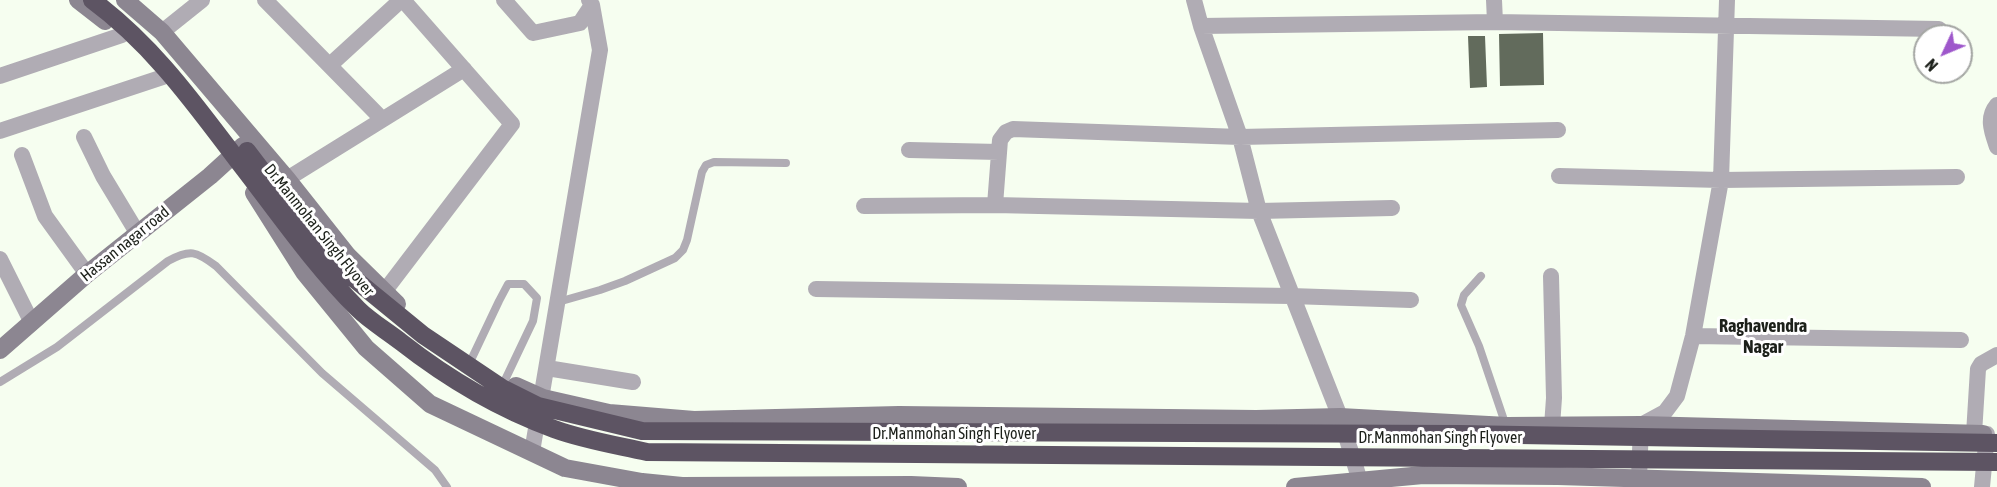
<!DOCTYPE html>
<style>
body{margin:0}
#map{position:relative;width:1997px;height:487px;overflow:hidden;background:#f6fef0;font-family:"Asap Condensed",sans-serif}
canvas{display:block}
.north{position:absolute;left:1913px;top:24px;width:60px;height:60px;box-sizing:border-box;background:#fff;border:2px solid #a4a6a3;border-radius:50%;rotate:226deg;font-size:16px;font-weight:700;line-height:24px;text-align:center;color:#1c201a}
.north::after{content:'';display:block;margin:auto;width:21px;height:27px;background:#9e57cb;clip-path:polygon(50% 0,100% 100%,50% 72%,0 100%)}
</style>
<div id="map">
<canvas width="1997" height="487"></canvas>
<div class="north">N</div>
</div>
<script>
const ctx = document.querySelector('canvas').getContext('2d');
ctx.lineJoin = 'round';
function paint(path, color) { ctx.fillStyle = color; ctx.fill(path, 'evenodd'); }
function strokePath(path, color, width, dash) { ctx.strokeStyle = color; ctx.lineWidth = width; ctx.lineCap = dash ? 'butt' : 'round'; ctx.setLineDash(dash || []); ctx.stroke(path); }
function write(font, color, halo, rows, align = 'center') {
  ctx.font = font + ' "Asap Condensed",sans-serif'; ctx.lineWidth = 6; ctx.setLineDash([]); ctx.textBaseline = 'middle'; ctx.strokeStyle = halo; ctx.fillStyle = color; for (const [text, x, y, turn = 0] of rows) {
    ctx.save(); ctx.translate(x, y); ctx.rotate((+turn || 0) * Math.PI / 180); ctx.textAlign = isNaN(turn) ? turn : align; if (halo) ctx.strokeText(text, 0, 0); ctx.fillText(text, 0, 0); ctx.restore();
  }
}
const building = new Path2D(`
 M1543,33L1544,85L1500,86L1499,34Z
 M1468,36H1485L1487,87L1470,88Z`);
const lane = new Path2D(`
 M1481,276L1464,295L1461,305L1479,346L1506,426
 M558,302L600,290L625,281L675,258L683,250L687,240L702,172L706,165L714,162L786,163
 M471,360L499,301L508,284H524L537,298L533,321L505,380
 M0,382L57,347L168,261C190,249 196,251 216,266L322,373L435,470L447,487`);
const street = new Path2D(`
 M265,0L382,119
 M504,0L533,33L580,23L592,5
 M1194,0L1201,26L1240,137L1259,211L1340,417L1360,481
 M1494,0L1495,22L1939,29
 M1201,26L1495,22
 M162,32L202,0
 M330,65L401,0
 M0,76L122,35
 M1997,105C1986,118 1992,132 1997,147
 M0,131L163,77
 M84,137L103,176L138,234
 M909,150L999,152
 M22,155L45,216L87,274
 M1559,176L1721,180L1957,177
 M287,179L464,69
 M995,205L1000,140L1006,132L1013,129L1240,137L1558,130
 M864,206L995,205L1259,211L1392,208
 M0,259L32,323
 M1551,276L1554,398L1552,426
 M816,289L1291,296L1411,300
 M384,292L512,124L403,0
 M1693,336L1961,340
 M547,368L633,382
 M1974,434L1978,369L1981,364L1997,355
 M532,452L600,50L592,5L589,0
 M1639,479L1641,425L1665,412L1677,396L1693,336L1721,180L1727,0
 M1982,487L1987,434`);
const secondary = new Path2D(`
 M78,0L105,21
 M125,0L162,32L287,179L348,256L397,304
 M254,193L304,272L366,348L430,404L565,468L642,482L682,486L911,485L958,487
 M0,350L87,274L210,176L243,146
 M516,386L543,398L609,413L694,420L899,415L1256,419L1340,417L1507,426L1641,425L1983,434
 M1295,487L1423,475L1558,476L1922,487`);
const highwayBridge = new Path2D(`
 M92,0C152,44 194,103 238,161C277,211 313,264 358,309C370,321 387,331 401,342C447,378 499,409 554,429C584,440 616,445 647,452L1997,462
 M247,151L279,193L352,277L423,335L502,388L538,406L642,431L1460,434L1997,443`);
const streetNames = [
 ["Dr.Manmohan Singh Flyover",319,230,51],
 ["Hassan nagar road",125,244,-39],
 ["Dr.Manmohan Singh Flyover",954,434],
 ["Dr.Manmohan Singh Flyover",1440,438]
];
const neighbourhoodNames = [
 ["Raghavendra",1763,326],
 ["Nagar",1763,347]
];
paint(building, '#626b5c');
strokePath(lane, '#b0acb4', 8);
strokePath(street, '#b0acb4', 16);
strokePath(secondary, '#8c8691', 18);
strokePath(highwayBridge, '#5d5463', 18);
write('16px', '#1c201a', '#fff', streetNames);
write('bold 18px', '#1c201a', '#fff', neighbourhoodNames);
</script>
